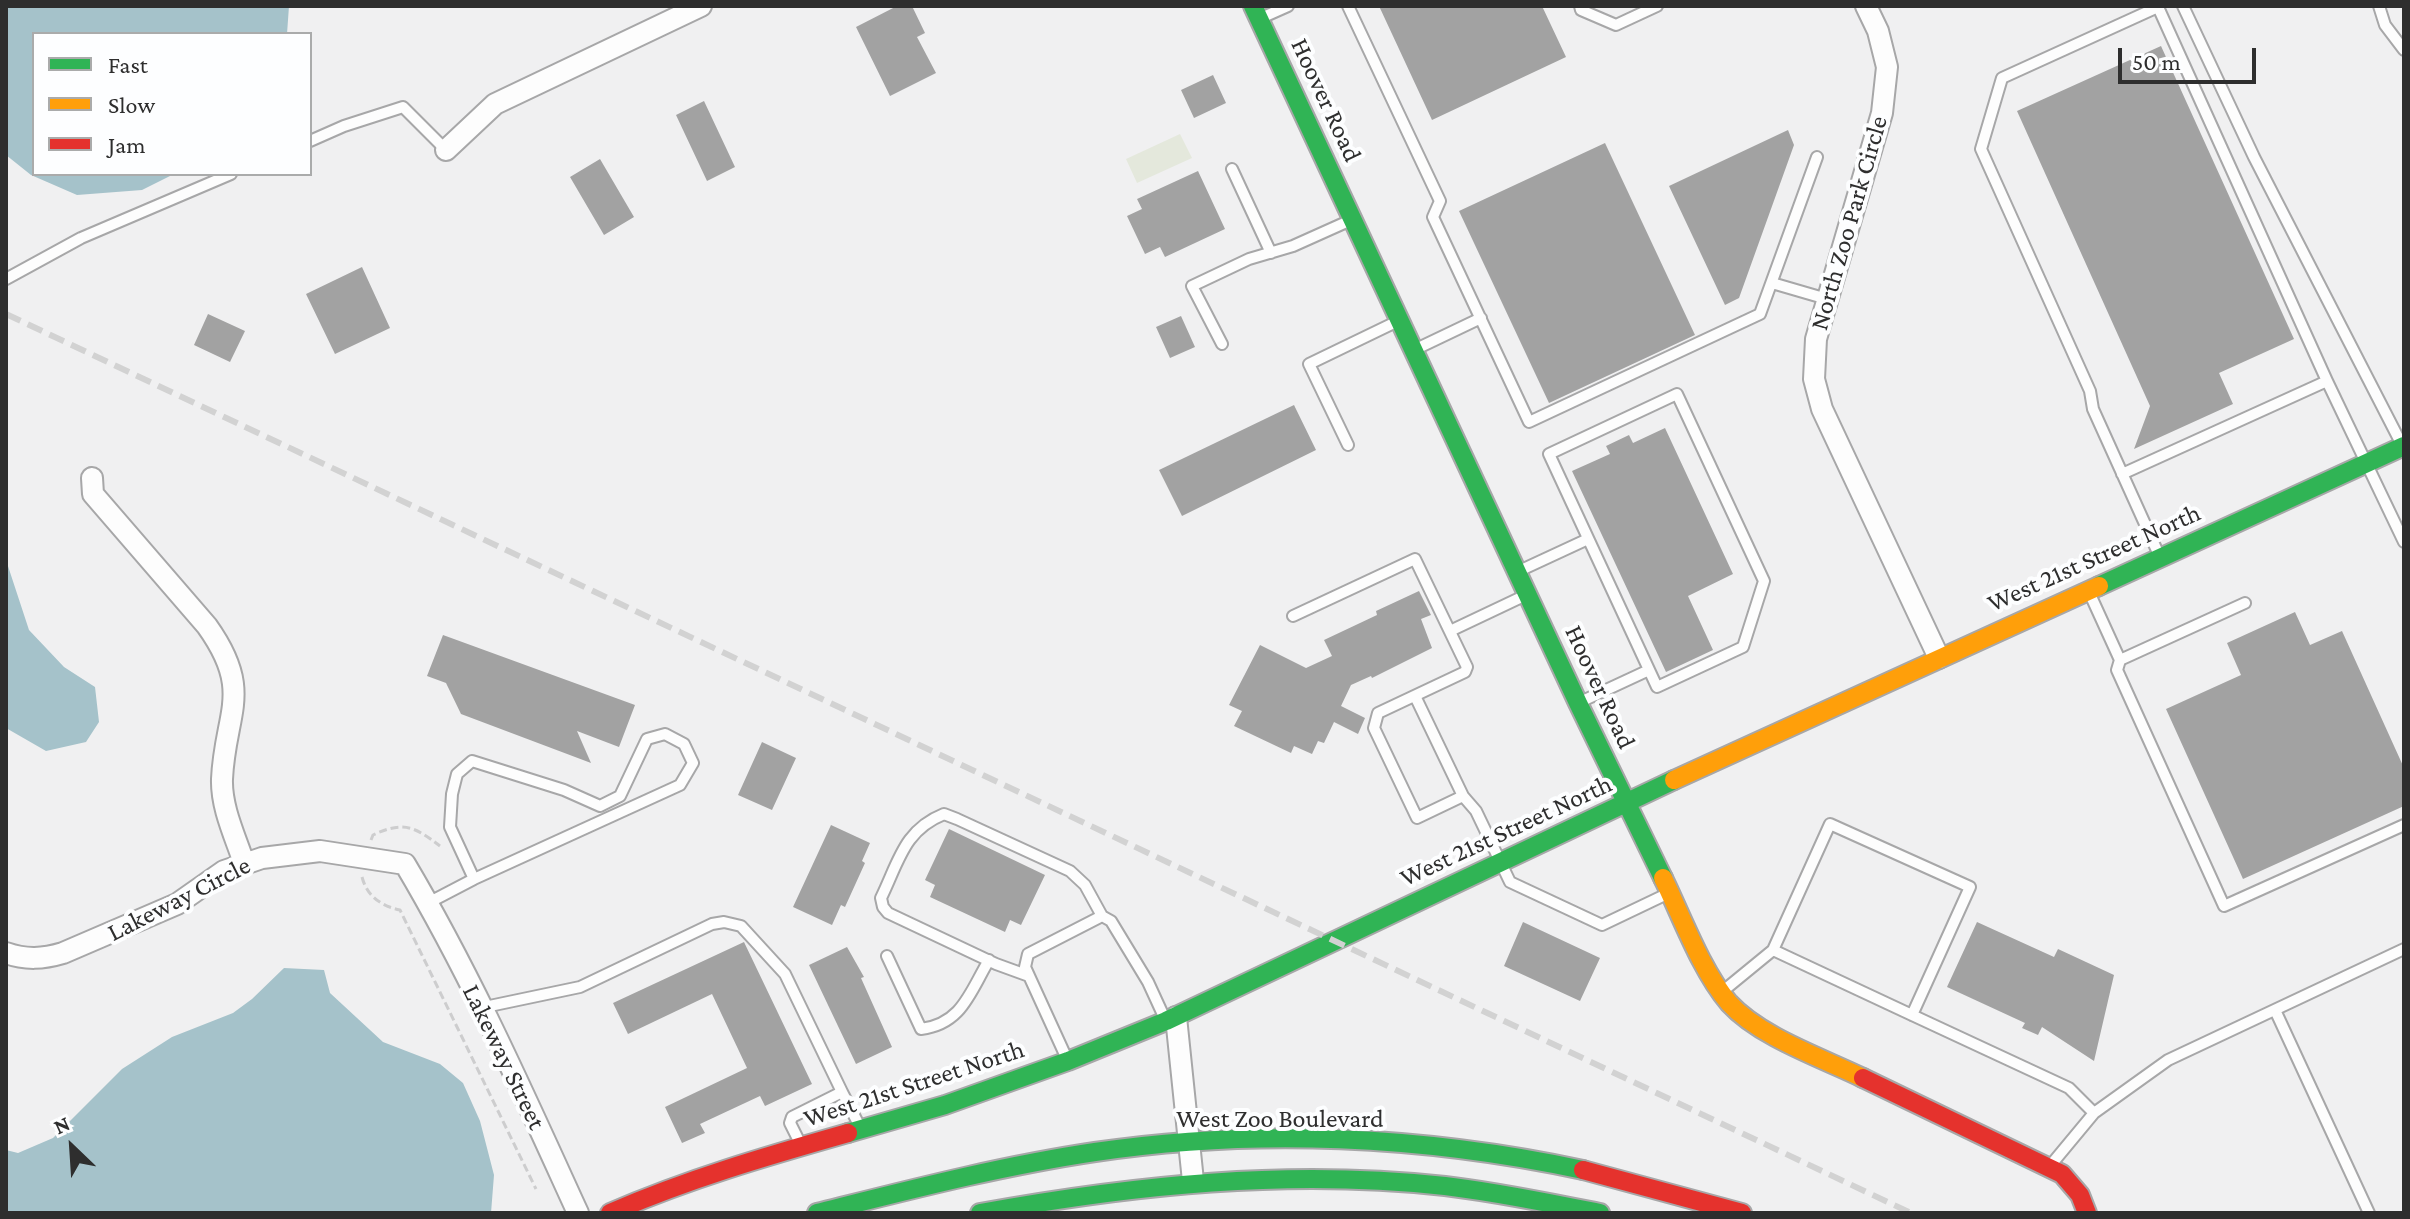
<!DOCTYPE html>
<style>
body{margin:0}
#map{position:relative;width:2410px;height:1219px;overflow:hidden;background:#f0f0f1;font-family:"Crimson Pro",serif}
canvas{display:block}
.frame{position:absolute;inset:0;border:8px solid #2e2e2e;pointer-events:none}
.legend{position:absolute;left:32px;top:32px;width:280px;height:144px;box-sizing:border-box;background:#fdfeff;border:2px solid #aaabab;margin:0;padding:10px 14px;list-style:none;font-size:24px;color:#2e2e2e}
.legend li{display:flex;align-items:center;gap:16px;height:40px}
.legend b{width:40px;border:2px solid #aaabab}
.north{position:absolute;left:32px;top:1107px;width:80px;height:80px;-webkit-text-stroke:6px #fdfeff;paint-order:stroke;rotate:335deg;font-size:22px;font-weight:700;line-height:32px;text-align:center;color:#2e2e2e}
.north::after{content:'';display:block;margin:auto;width:28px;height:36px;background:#2e2e2e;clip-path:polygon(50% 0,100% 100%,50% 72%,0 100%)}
.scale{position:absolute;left:2118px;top:48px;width:138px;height:36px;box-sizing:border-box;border:4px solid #2e2e2e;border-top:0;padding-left:10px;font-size:24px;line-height:28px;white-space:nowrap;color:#2e2e2e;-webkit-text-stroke:6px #fdfeff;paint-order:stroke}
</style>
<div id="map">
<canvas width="2410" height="1219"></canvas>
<div class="frame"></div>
<ul class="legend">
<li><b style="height:10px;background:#30b455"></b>Fast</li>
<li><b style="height:10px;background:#ff9f0a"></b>Slow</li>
<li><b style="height:10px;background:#e5322d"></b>Jam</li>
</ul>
<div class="north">N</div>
<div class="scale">50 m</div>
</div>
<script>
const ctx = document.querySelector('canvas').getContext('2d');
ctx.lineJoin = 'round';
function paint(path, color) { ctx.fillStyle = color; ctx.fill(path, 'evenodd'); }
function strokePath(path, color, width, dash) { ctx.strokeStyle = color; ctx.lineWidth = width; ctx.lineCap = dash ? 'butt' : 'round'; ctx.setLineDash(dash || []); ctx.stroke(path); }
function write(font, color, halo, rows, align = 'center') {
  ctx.font = font + ' "Crimson Pro",serif'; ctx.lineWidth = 8; ctx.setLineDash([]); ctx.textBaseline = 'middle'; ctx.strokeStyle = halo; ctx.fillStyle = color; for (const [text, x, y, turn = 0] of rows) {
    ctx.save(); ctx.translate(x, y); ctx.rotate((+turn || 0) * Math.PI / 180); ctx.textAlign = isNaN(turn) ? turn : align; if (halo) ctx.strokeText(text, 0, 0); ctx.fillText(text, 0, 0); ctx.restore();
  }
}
const green = new Path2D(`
 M1180,134L1192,158L1137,183L1126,159Z`);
const water = new Path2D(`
 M6,6H289L287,34H34V174H174L142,190L77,195L31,175L6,155Z
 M6,560L29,630L64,667L95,687L99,722L86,742L46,751L6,728Z
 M284,968L324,970L330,993L383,1042L440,1064L463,1083L480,1121L494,1175L491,1213H6V1150L18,1153L53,1138L122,1069L172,1037L233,1013L252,999Z`);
const building = new Path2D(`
 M897,6H912L925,33L917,37L936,73L890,96L856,27Z
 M1379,6H1542L1566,57L1432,120Z
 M2161,46L2294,339L2219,373L2233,404L2134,449L2150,406L2017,111Z
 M1213,75L1226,103L1194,118L1181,90Z
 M704,101L735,167L707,181L676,115Z
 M1788,130L1794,145L1739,298L1725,305L1669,186Z
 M1605,143L1695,335L1549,403L1459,211Z
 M600,159L634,217L604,235L570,177Z
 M1198,171L1225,229L1165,257L1160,247L1145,254L1127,216L1142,209L1137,199Z
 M362,267L390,328L335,354L306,294Z
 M208,314L245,331L230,362L194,345Z
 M1181,316L1195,347L1170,358L1156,327Z
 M1294,405L1316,450L1182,516L1159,470Z
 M1665,428L1733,574L1688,596L1713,650L1666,672L1572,471L1610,454L1606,446L1629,435L1633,443Z
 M1419,591L1431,615L1421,619L1432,648L1372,678L1371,676L1351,685L1341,706L1365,718L1358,734L1334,722L1324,743L1318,741L1312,754L1294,746L1291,753L1234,726L1242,711L1229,705L1260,645L1306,668L1332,656L1324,640L1377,615L1376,611Z
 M2295,612L2310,645L2342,631L2404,768V806L2243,879L2166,709L2241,675L2227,643Z
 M443,635L635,705L619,747L577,731L591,763L461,714L446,683L427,676Z
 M762,742L796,758L772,810L738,795Z
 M831,825L870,843L862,861L865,863L845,907L841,905L832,925L793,907Z
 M949,829L1045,875L1021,925L1010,920L1005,932L930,897L935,885L925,880Z
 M1523,922L1600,958L1580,1001L1504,966Z
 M1977,922L2054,957L2058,949L2114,975L2094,1061L2042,1027L2038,1035L2022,1028L2025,1023L1947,987Z
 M744,942L812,1084L765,1106L760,1096L700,1124L705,1133L682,1143L665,1107L747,1068L712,994L628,1034L613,1003Z
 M847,947L864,977L861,978L892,1047L856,1064L809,965Z`);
const path = new Path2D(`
 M371,840L373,835C403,821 414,826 440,846
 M362,877C367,896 381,906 400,910L536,1189`);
const lane = new Path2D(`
 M1348,6L1440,201L1433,217L1529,422L1760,314L1817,157
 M1580,6L1581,10L1616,25L1657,6
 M2183,6L2254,157L2402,445
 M2379,6L2385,25L2404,50
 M1261,18L1288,6
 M310,141L344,126L403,107L446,150
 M1232,169L1271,253
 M6,279L81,238L231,174
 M1772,283L1827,299
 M1222,344L1192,286L1249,259L1293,246L1351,220
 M1414,350L1481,318
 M1677,394L1764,581L1743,647L1657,687L1549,454Z
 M1348,445L1309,364L1398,321
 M2122,474L2327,381
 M2159,555L2093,409L2090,391L1981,149L2002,78L2158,7L2327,381L2404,542
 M1519,571L1588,539
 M2089,592L2120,660L2117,670L2224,906L2404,825
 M1293,616L1415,559L1467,667L1465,672L1378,713L1374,728L1417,818L1463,796
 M1450,631L1526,595
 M2120,660L2245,603
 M1415,696L1463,796L1476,811L1510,882L1602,925L1669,893
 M1578,703L1649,670
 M428,903L474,879L680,785L693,763L684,744L665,734L647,739L620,796L600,806L564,790L472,761L457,774L452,794L450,827L474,879
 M887,956L921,1029C962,1024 970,992 989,960
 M1029,976L996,964L888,913L883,907L881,898C899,861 904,830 944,814L957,819L1070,871L1085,885L1102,916
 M1723,991L1773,950L1830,824L1970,887L1912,1015L1773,950
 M480,1008L580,987L712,924L724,922L741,926L785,974L842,1092
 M2275,1010L2369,1213
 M1912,1015L2069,1088L2094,1113L2050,1166
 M1067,1059L1025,967L1028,954L1102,916L1111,921L1148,982L1165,1019
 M2094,1113L2168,1060L2404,949
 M801,1145L790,1123L792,1117L842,1092L859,1125`);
const street = new Path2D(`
 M1866,6L1878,31L1887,67L1882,113L1816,339L1814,379L1822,409L1939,658
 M446,150L495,104L701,6
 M92,478L93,494L207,626C254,692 225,712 222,779C221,807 235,836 244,863
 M6,953C26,960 43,959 63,953L177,904L224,871L262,858L320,851L405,864C471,975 524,1095 578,1213
 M1176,1017L1193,1181`);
const fast = new Path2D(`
 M1253,6L1578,703L1663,878
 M2099,586L2404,446
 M848,1133L945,1105L1068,1061L1166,1021L1674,780
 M817,1213C909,1190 1001,1166 1095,1152C1256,1128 1425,1136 1583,1170
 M980,1213C1134,1185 1288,1169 1445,1186C1497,1192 1548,1203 1600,1213`);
const slow = new Path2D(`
 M1674,780L2099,586
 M1663,878C1682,917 1701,970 1729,1003C1760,1037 1822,1058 1863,1078`);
const jam = new Path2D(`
 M1863,1078L2062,1174L2080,1195L2087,1213
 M1583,1170L1742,1213
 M610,1213C688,1179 767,1156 848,1133`);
const rail = new Path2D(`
 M6,314L1911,1213`);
const streetNames = [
 ["Hoover Road",1326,100,65],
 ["North Zoo Park Circle",1849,223,-74],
 ["West 21st Street North",2094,558,-24],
 ["Hoover Road",1600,687,65],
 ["West 21st Street North",1506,831,-25],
 ["Lakeway Circle",179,899,-27],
 ["Lakeway Street",504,1057,64],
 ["West 21st Street North",914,1084,-18],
 ["West Zoo Boulevard",1280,1119]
];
paint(green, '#e4e8dc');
paint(water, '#a5c2ca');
paint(building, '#a2a2a2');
strokePath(lane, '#a7a7a8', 14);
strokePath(street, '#a7a7a8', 24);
strokePath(fast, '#a7a7a8', 22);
strokePath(slow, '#a7a7a8', 22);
strokePath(jam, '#a7a7a8', 22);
strokePath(path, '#cdcdce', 3, [8, 4]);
strokePath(lane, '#fdfdfd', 10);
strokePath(street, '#fdfdfd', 20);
strokePath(fast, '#30b455', 18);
strokePath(slow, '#ff9f0a', 18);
strokePath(jam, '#e5322d', 18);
strokePath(rail, '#d2d2d2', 6, [16, 8]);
write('26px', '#2e2e2e', '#fdfeff', streetNames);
</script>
